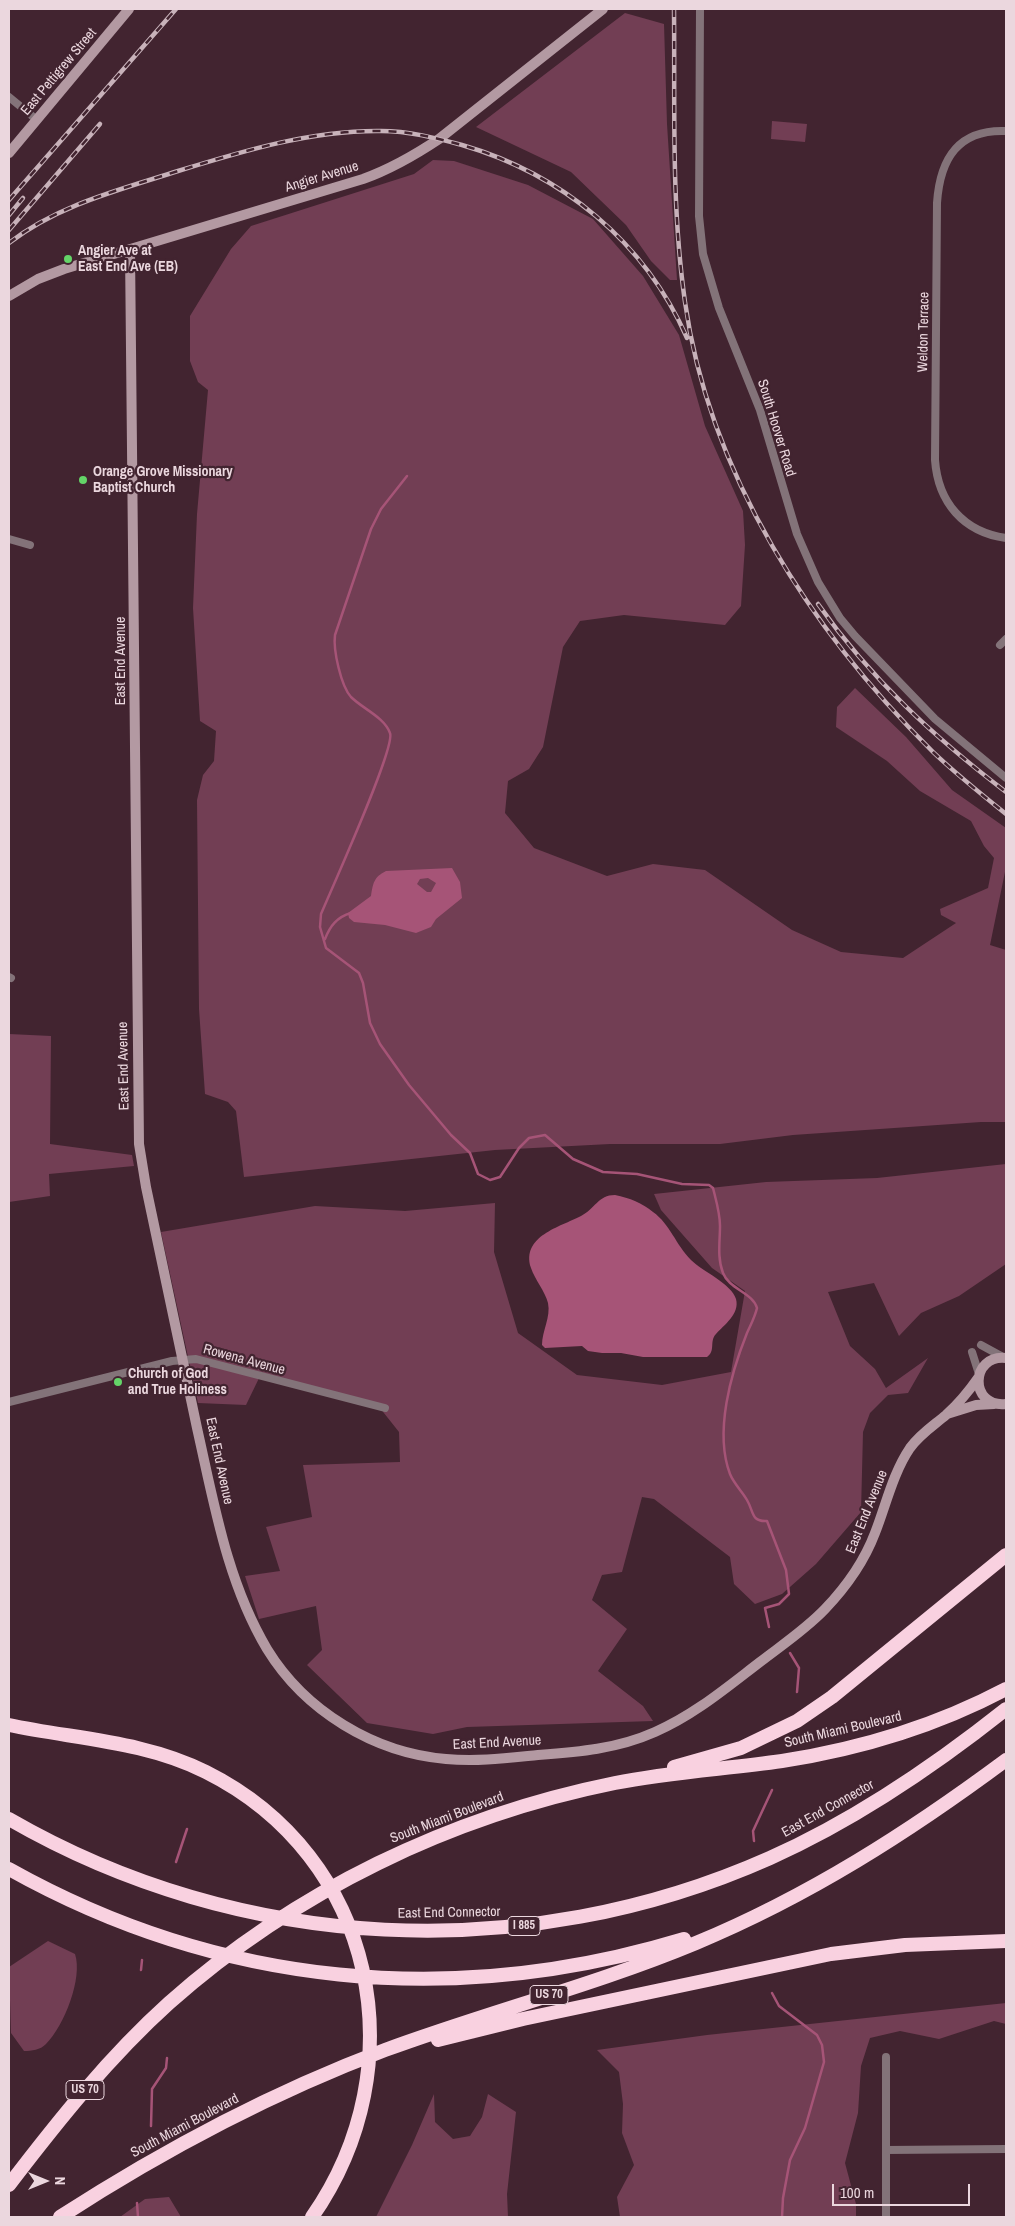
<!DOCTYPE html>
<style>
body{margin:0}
#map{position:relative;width:1015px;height:2226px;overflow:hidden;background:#422430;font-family:"Archivo Narrow",sans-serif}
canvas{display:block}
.frame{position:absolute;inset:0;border:10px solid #ebd7de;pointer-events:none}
.north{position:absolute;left:20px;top:2156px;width:50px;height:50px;-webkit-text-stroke:4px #422430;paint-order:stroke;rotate:90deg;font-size:14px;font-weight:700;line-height:20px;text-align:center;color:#ebd7de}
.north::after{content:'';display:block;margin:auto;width:18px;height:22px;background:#ebd7de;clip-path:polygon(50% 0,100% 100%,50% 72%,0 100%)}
.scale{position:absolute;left:832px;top:2184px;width:138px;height:22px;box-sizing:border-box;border:2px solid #ebd7de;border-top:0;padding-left:6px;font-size:15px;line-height:18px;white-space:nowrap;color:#ebd7de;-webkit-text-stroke:4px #422430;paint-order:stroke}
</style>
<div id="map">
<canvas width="1015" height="2226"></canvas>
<div class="frame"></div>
<div class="north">N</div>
<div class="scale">100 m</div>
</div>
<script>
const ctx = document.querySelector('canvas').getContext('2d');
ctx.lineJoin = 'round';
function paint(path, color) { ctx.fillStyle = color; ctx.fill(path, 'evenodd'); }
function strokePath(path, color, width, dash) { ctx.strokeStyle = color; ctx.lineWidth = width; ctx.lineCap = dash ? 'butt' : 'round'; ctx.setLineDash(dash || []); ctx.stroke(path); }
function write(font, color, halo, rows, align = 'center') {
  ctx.font = font + ' "Archivo Narrow",sans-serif'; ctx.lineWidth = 4.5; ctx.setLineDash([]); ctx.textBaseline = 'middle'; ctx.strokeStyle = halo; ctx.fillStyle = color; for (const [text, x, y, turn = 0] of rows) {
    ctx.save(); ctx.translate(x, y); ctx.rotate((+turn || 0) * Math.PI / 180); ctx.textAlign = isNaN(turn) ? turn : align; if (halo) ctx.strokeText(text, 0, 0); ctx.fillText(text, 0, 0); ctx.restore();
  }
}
const green = new Path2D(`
 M625,13L664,24L667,124L677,280H670L651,261L626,225L571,172L476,127Z
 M772,121L807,124L805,142L771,139Z
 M433,160L454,161L528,185L593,219L643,276L679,335L705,426L743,511L745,545L741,606L725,625L624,615L580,621L563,647L543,747L529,769L508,781L505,813L534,848L607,876L653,864L705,870L792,930L841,952L903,958L956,923L941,915L940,909L988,888L994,858L984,846L971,821L920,791L887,761L836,727L837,707L855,688L906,737L952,790L1006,828V867L990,945L1006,950V1122H981L793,1135L720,1144H610L495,1150L244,1177L236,1111L228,1102L205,1094L199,1009L197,800L203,775L214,761L216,731L200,721L193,608L197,514L208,390L198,382L190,361V316L231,249L251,226L414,174Z
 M9,1034L51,1036L50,1144L132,1155L134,1166L49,1174L50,1196L9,1202Z
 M1006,1164V1264L959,1296L921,1313L899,1336L874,1283L828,1292L850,1346L875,1369L886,1388L928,1358L908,1393L888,1395L870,1413L863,1432L861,1512L816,1564L782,1594L755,1604L734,1584L730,1557L654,1499L642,1497L622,1572L602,1575L592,1600L627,1629L598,1671L643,1706L653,1721L467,1727L433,1734L367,1723L307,1665L322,1650L316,1606L259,1619L245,1576L280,1571L266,1527L312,1517L303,1465L400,1462L399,1432L376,1403L261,1374L246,1405L198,1403L161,1232L315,1206L405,1211L495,1203L494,1252L518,1333L577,1375L662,1385L731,1372L745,1291L712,1268L661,1210L654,1194L766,1182L877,1178Z
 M48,1941L75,1954C83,1978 64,2026 46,2044C40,2050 32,2051 24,2051L11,2033L9,1967Z
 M1006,2003V2024L994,2021L939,2039L900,2031L870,2038L861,2066L858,2113L845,2163L856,2204V2217H620L617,2197L634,2165L622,2133L623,2104L619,2072L597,2050L707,2035Z
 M434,2094L435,2122L453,2139L470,2136L482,2117L488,2094L516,2112L507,2194L508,2217H376L412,2145Z
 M169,2197L181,2217H120L145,2199Z`);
const water = new Path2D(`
 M452,868L460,882L462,898L436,919L431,927L416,933L385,925L354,922L349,918L348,913L371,896C373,883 374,877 386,871ZM428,878L436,883L431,892H427L417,884L420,879Z
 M615,1195C630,1198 642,1203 653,1212C670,1224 676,1245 691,1260C702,1271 732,1284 736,1299C740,1314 724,1325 716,1334C709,1341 716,1351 707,1357H643L621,1353H602L588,1351L582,1346L545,1348L542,1345C542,1331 551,1317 548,1303C545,1291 535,1280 531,1268C521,1236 560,1227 581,1216C595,1209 598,1195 615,1195Z`);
const stream = new Path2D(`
 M407,476L381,509L371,529L335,635C333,650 341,686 351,697C363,709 384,717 390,733C396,747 331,890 321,914L320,927L326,948L359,973L363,983L370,1023L380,1044L409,1085L451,1135L470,1153L478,1174L490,1180L500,1177L519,1148L529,1138L545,1135L573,1159L603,1172L637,1174L682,1184L709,1185L713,1188C716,1200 720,1213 720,1226C720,1241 717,1258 723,1273C729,1289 753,1293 757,1308C755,1317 751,1324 747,1333C731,1373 714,1432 730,1474C734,1484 742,1491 747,1500C754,1512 751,1522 767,1521L786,1570L789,1594L779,1604L765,1608L769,1627
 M325,939C330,926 337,917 351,913
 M790,1653L799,1668L797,1692
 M754,1841L753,1831L772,1790
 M176,1862L187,1829
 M141,1970L142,1960
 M772,1993L779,2006L817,2035L822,2045L824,2062L805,2128L790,2160L783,2198L782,2217
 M151,2126L152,2089L166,2068L167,2058
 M137,2203L138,2217`);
const street = new Path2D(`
 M700,9L699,216L703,254L719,308L760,410L797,534L818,582L840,618L855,636L935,719L1006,778
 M9,97L37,120
 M1006,131C958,129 940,159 937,203L935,460C938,502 963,532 1006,538
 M9,539L30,545
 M1000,645L1006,639
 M9,977L11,978
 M981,1345L1003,1357
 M972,1352L979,1374
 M9,1402L172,1361L196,1359L385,1408
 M886,2150V2057
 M886,2217V2150L1006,2149`);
const secondary = new Path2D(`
 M9,153L129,9
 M130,250L139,1144L146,1187C163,1267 180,1347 197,1428C214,1503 227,1582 267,1649C305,1711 374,1753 446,1759C477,1762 508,1758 538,1755C578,1752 617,1749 655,1732C694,1715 726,1688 760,1662C782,1645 806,1629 825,1609C847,1586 864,1562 875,1533C886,1505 893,1473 910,1448C920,1434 933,1426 946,1415C958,1404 969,1391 978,1378
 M9,296L38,279L64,269L363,179C391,169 415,155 439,139L603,9
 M1006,1358C970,1354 969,1408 1006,1404
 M947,1414L976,1405L994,1404`);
const highway = new Path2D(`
 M9,1725C75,1739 145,1741 206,1772C376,1857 418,2065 312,2217
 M674,1767L741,1748L797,1721L832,1697L1006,1555
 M9,1819C241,1953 525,1967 770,1858C855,1820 933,1767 1006,1709
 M9,1869C220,1987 453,2009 684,1939
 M438,2040L523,2019L831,1954L905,1945L1006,1941
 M9,2185C58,2121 109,2057 169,2003C295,1891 451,1816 615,1783C670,1772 726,1769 782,1761C860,1749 936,1726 1006,1689
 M60,2217C162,2151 271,2093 385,2050C488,2012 595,1985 696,1943C809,1896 909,1832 1006,1760`);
const rail = new Path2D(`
 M674,9C675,106 671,205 685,302C709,474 812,632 933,752C956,774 981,794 1006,814
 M9,200L176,9
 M9,215L23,198
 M9,230L100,124
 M9,243C58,205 119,190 178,171C243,151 312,130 381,131C409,131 436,138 462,145C562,174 645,242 687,338
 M818,604C871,679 934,737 1006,792`);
const markers = [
 [68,259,5,"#64d468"],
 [83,480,5,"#64d468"],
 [118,1382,5,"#64d468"]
];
const shields = [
 [524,1926,32],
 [549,1995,38],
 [85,2090,38]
];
const shieldNames = [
 ["I 885",524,1926],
 ["US 70",549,1995],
 ["US 70",85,2090]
];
const streetNames = [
 ["East Pettigrew Street",59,72,-50],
 ["Angier Avenue",322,177,-17],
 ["Weldon Terrace",924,332,-89],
 ["South Hoover Road",776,428,73],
 ["East End Avenue",121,661,-90],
 ["East End Avenue",124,1066,-91],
 ["Rowena Avenue",244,1360,15],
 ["East End Avenue",219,1461,78],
 ["East End Avenue",867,1512,-68],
 ["South Miami Boulevard",843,1730,-13],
 ["East End Avenue",497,1743,-3],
 ["East End Connector",828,1809,-29],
 ["South Miami Boulevard",447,1818,-21],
 ["East End Connector",449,1913,-1],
 ["South Miami Boulevard",185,2126,-28]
];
const poiNames = [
 ["Angier Ave at",78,251],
 ["East End Ave (EB)",78,267],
 ["Orange Grove Missionary",93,472],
 ["Baptist Church",93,488],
 ["Church of God",128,1374],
 ["and True Holiness",128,1390]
];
paint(green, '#723e54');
paint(water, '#a65477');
strokePath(stream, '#a65477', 2.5);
strokePath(street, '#837379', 8);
strokePath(secondary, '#b399a2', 10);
strokePath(highway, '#f9d1e0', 14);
strokePath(rail, '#c8b2ba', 4.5);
strokePath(rail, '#422430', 2.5, [8]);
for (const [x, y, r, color] of markers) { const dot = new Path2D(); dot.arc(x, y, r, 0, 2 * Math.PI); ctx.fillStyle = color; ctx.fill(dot); strokePath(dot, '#422430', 2); }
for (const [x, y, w] of shields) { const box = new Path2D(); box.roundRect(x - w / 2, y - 9.5, w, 19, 4); ctx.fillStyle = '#422430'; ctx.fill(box); strokePath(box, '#ebd7de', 1); }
write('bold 12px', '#ebd7de', null, shieldNames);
write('14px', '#ebd7de', '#422430', streetNames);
write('bold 14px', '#ebd7de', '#422430', poiNames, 'left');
</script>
